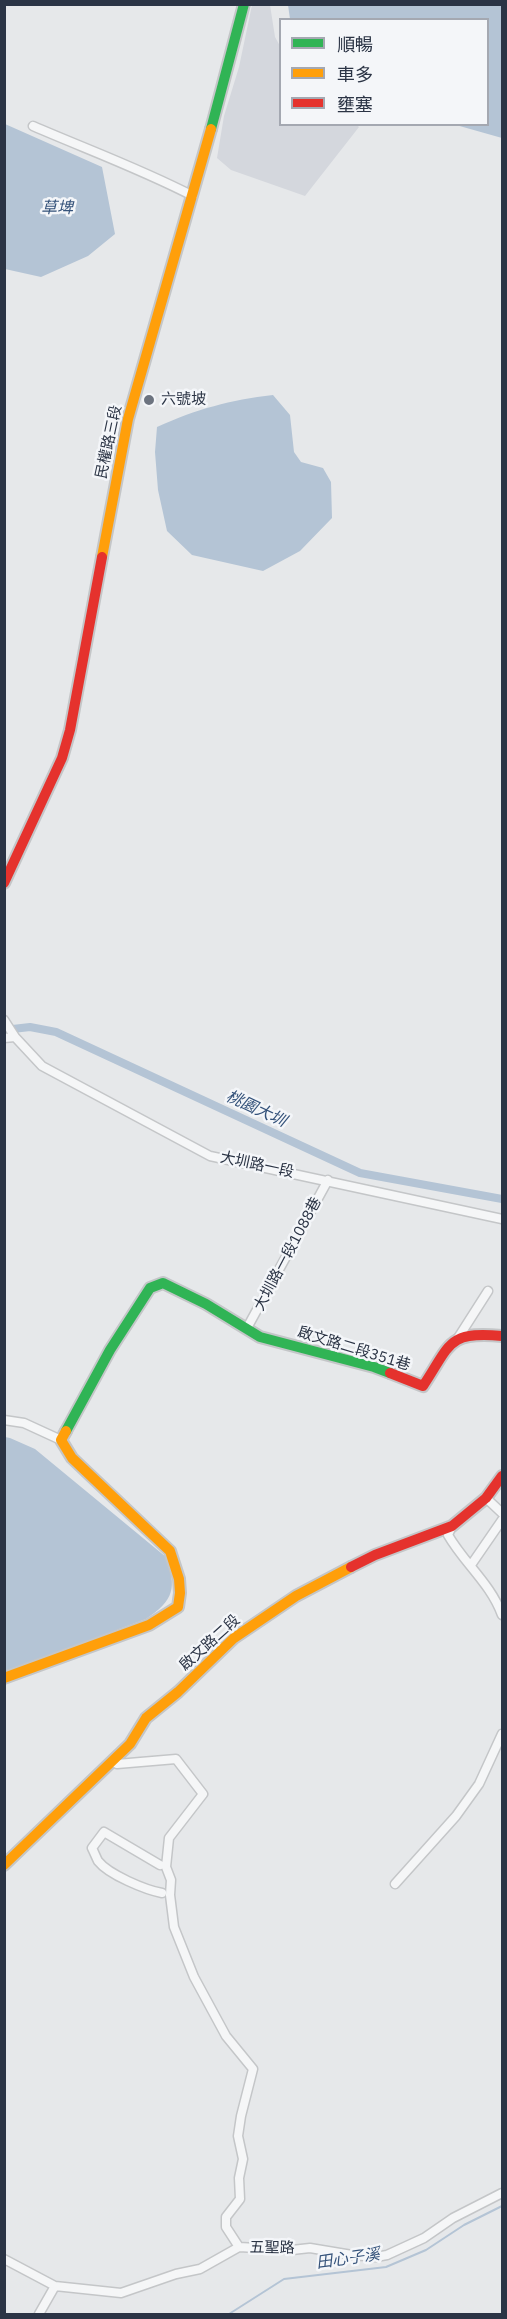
<!DOCTYPE html>
<meta charset="utf-8">
<style>
body{margin:0}
#map{position:relative;width:507px;height:2319px;overflow:hidden;background:#e6e8ea;font-family:"IBM Plex Sans","Noto Sans TC",sans-serif}
canvas{display:block}
.frame{position:absolute;inset:0;border:6px solid #2b3445;pointer-events:none}
.legend{position:absolute;left:279px;top:18px;width:210px;height:108px;box-sizing:border-box;background:#f4f6f9;border:2px solid #a4a8b1;margin:0;padding:8px 10px;list-style:none;font-size:18px;color:#2b3445}
.legend li{display:flex;align-items:center;gap:12px;height:30px}
.legend b{width:30px;border:2px solid #a4a8b1}
</style>
<div id="map">
<canvas width="507" height="2319"></canvas>
<div class="frame"></div>
<ul class="legend">
<li><b style="height:8px;background:#30b455"></b>順暢</li>
<li><b style="height:8px;background:#ff9f0a"></b>車多</li>
<li><b style="height:8px;background:#e5322d"></b>壅塞</li>
</ul>
</div>
<script>
const ctx = document.querySelector('canvas').getContext('2d');
ctx.lineJoin = 'round';
function paint(path, color) { ctx.fillStyle = color; ctx.fill(path, 'evenodd'); }
function strokePath(path, color, width, dash) { ctx.strokeStyle = color; ctx.lineWidth = width; ctx.lineCap = dash ? 'butt' : 'round'; ctx.setLineDash(dash || []); ctx.stroke(path); }
function write(font, color, halo, rows, align = 'center') {
  ctx.font = font + ' "IBM Plex Sans","Noto Sans TC",sans-serif'; ctx.lineWidth = 5; ctx.setLineDash([]); ctx.textBaseline = 'middle'; ctx.strokeStyle = halo; ctx.fillStyle = color; for (const [text, x, y, turn = 0] of rows) {
    ctx.save(); ctx.translate(x, y); ctx.rotate((+turn || 0) * Math.PI / 180); ctx.textAlign = isNaN(turn) ? turn : align; if (halo) ctx.strokeText(text, 0, 0); ctx.fillText(text, 0, 0); ctx.restore();
  }
}
const built = new Path2D(`
 M252,5H270L275,37L280,46V124H356L359,127L305,196L231,170L217,158L224,116L239,67Z`);
const water = new Path2D(`
 M288,5H502V138L456,125L488,124V20L290,19Z
 M5,124L102,167L115,234L88,256L41,277L5,269Z
 M273,395L290,415L294,452L301,462L323,468L331,482L332,518L300,551L263,571L192,555L167,531L158,490L155,452L157,427C197,409 230,400 273,395Z
 M5,1437L10,1438L35,1449L166,1557C177,1588 174,1600 146,1619L5,1672Z`);
const stream = new Path2D(`
 M229,2314L284,2279L386,2267L426,2250L464,2225L502,2206`);
const canal = new Path2D(`
 M4,1030L30,1027L56,1032L360,1173L502,1199`);
const street = new Path2D(`
 M33,126C86,149 141,169 193,196
 M4,1020L15,1037
 M4,1038L15,1037L42,1066L210,1156L502,1219
 M247,1328L328,1180
 M458,1338L488,1291
 M4,1420L24,1423L61,1440
 M486,1498L502,1513
 M452,1526L448,1535C464,1563 491,1584 502,1615
 M471,1565L502,1520
 M112,1761L117,1764L176,1759L203,1794L169,1838L166,1867L171,1880L170,1895L174,1927L194,1977L226,2036L253,2069L241,2116L238,2136L243,2159L239,2178L240,2199L226,2217V2227L239,2247
 M160,1865L104,1832L92,1848C94,1852 96,1857 98,1861C109,1875 146,1890 162,1893
 M395,1884L456,1816L479,1784L502,1734
 M4,2259L55,2286L121,2293L176,2274L200,2269L239,2247L292,2250L310,2248L352,2255L376,2257L387,2255L424,2238L453,2218L502,2193
 M39,2314L55,2286`);
const fast = new Path2D(`
 M211,129L244,4
 M66,1431L110,1350L150,1288L163,1283L206,1304L260,1337L374,1367L390,1373`);
const slow = new Path2D(`
 M102,557L128,419L211,129
 M4,1678L149,1625L178,1607L180,1593L179,1579L170,1551L72,1458L61,1440L66,1431
 M4,1865L130,1744L146,1718L178,1692L234,1638L296,1596L351,1567`);
const jam = new Path2D(`
 M4,883L62,758L70,730L102,557
 M390,1373L423,1386C451,1344 447,1331 502,1336
 M351,1567L375,1555L452,1526L486,1498L502,1476`);
const markers = [
 [149,400,6,"#6c737f"]
];
const poiNames = [
 ["六號坡",161,400]
];
const streetNames = [
 ["民權路三段",109,442,-78],
 ["大圳路一段",257,1165,12],
 ["大圳路一段1088巷",288,1254,-62],
 ["啟文路二段351巷",354,1349,17],
 ["啟文路二段",210,1643,-42],
 ["五聖路",272,2248,1]
];
const waterNames = [
 ["草埤",57,208],
 ["桃園大圳",256,1109,25],
 ["田心子溪",348,2259,-8]
];
paint(built, '#d4d7dd');
paint(water, '#b4c4d5');
strokePath(stream, '#b4c4d5', 2);
strokePath(canal, '#b4c4d5', 8);
strokePath(street, '#c4c6c8', 11);
strokePath(fast, '#c4c6c8', 14);
strokePath(slow, '#c4c6c8', 14);
strokePath(jam, '#c4c6c8', 14);
strokePath(street, '#f5f6f7', 8);
strokePath(fast, '#30b455', 10);
strokePath(slow, '#ff9f0a', 10);
strokePath(jam, '#e5322d', 10);
for (const [x, y, r, color] of markers) { const dot = new Path2D(); dot.arc(x, y, r, 0, 2 * Math.PI); ctx.fillStyle = color; ctx.fill(dot); strokePath(dot, '#f4f6f9', 2); }
write('15px', '#2b3445', '#f4f6f9', poiNames, 'left');
write('15px', '#2b3445', '#f4f6f9', streetNames);
write('italic 16px', '#34527a', '#f4f6f9', waterNames);
</script>
